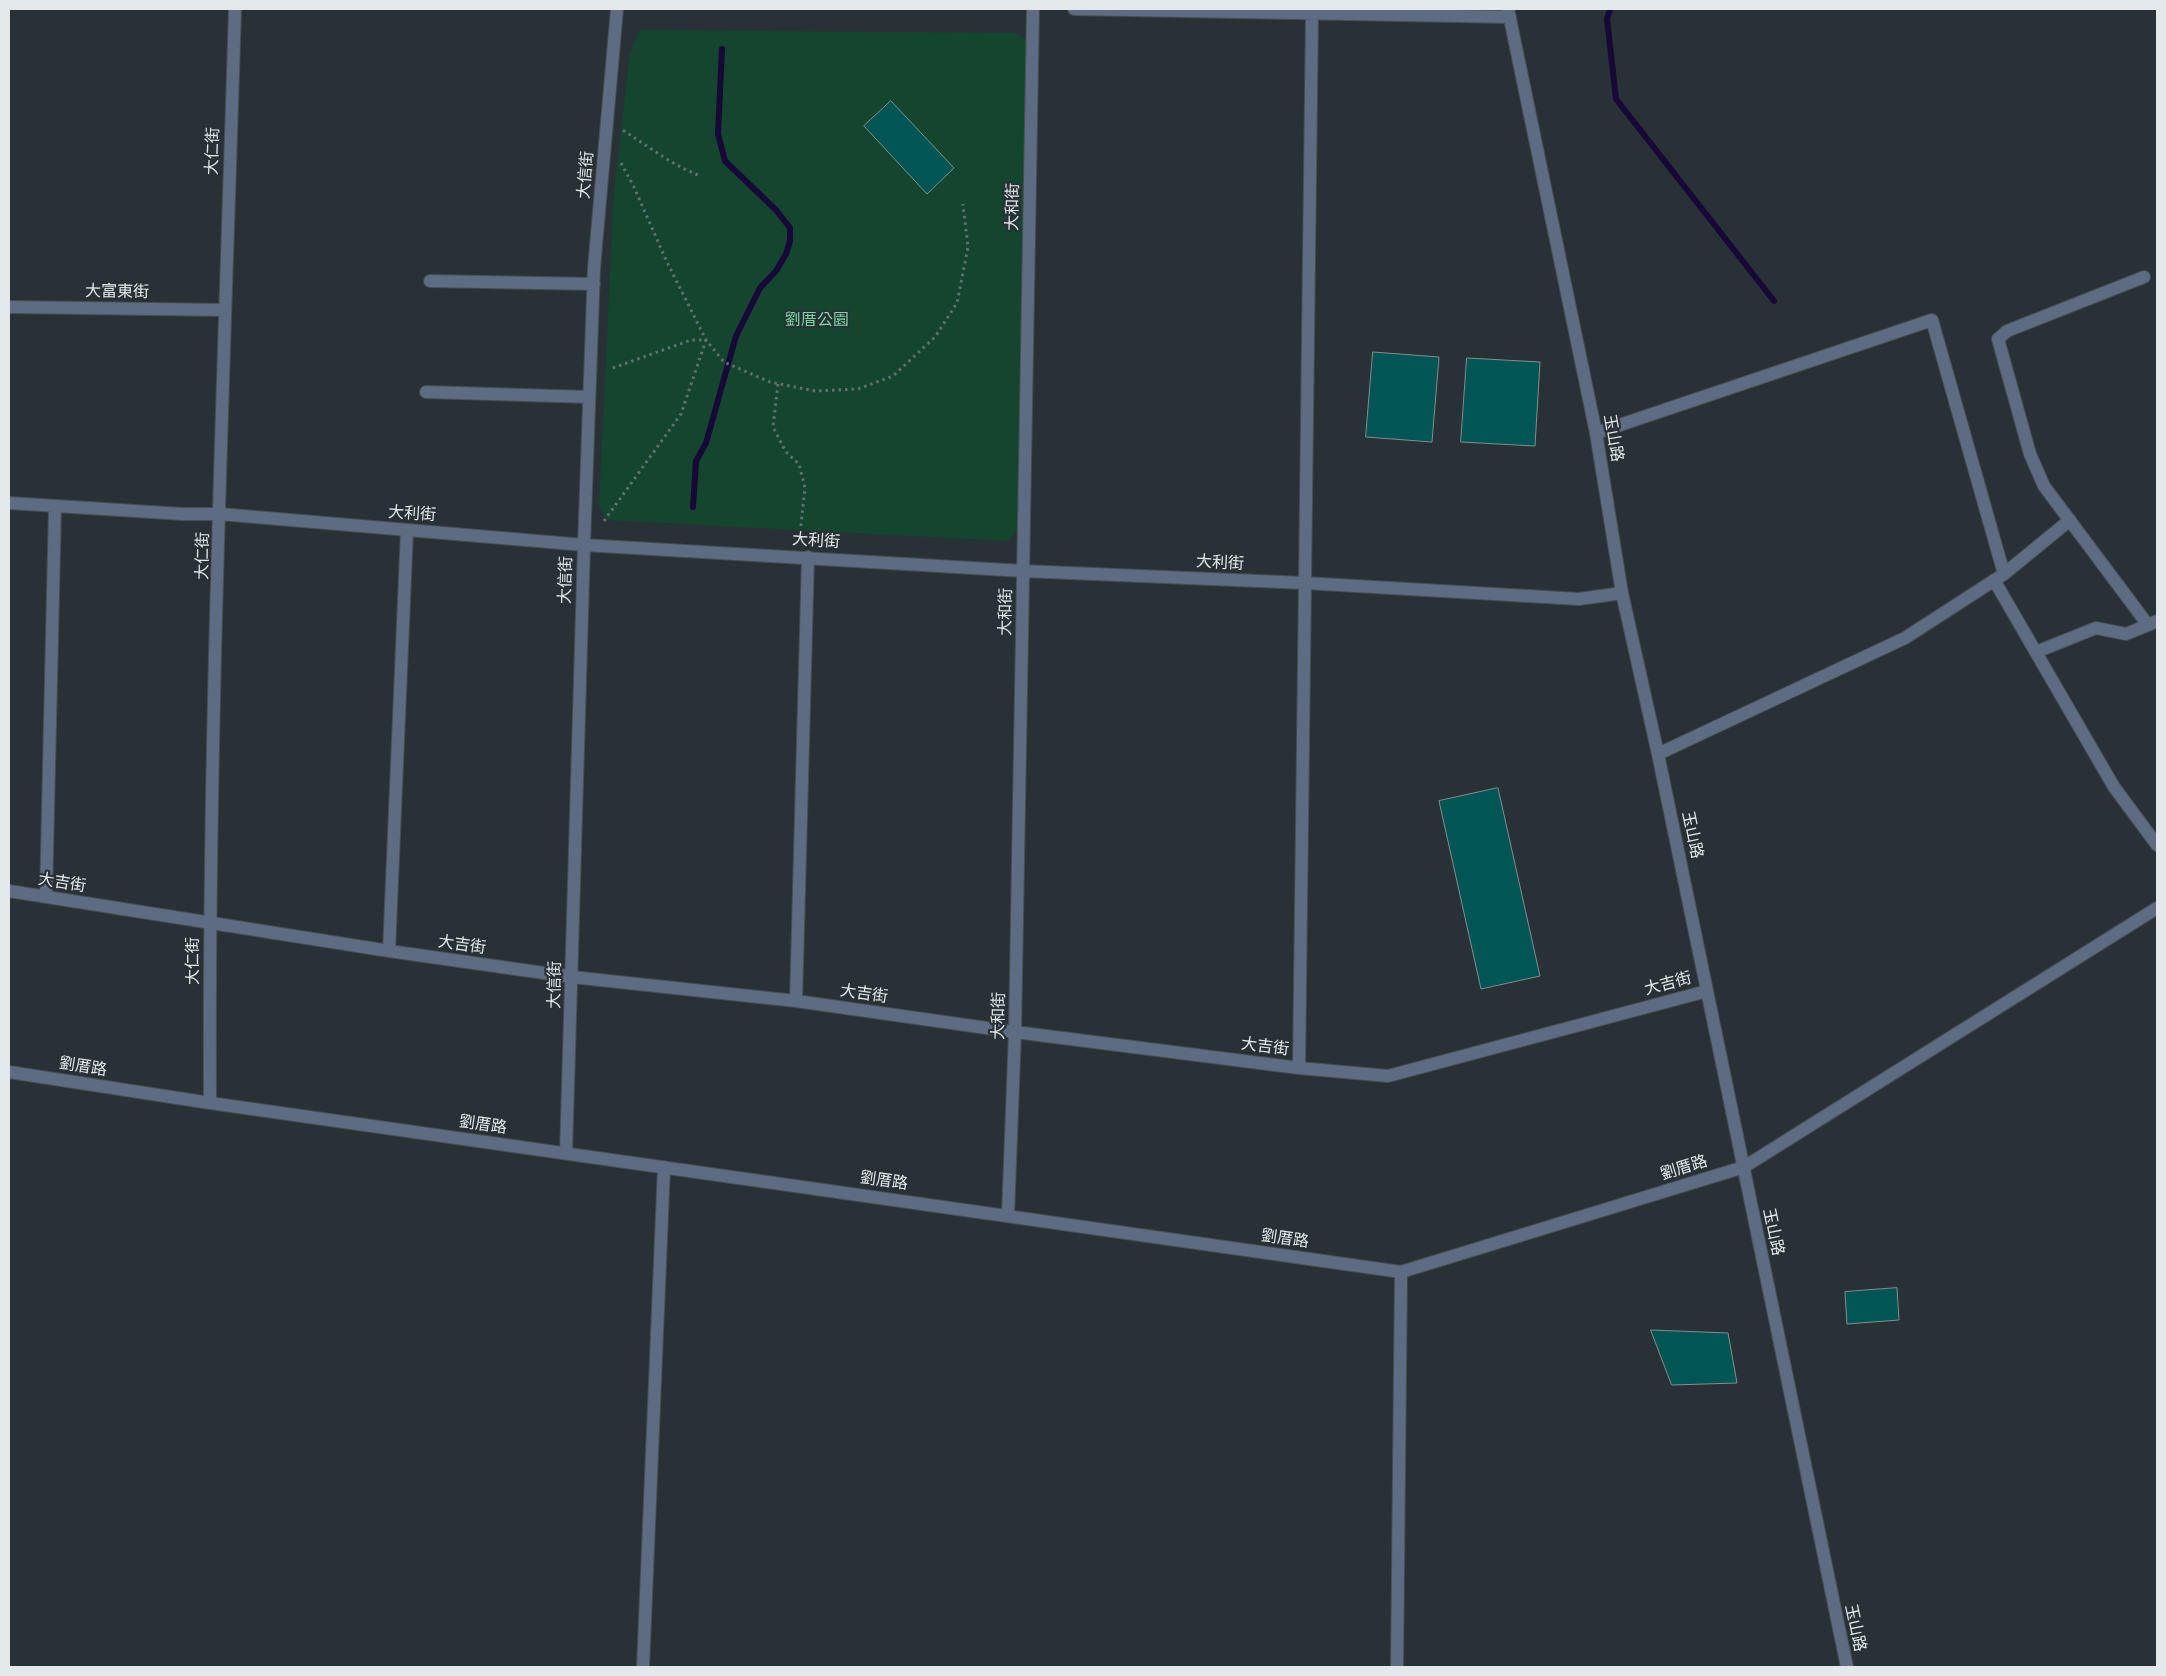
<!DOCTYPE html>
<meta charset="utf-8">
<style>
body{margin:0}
#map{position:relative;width:2166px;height:1676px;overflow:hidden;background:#283135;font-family:"Noto Sans",sans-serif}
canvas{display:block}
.frame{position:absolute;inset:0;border:10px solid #e3e9eb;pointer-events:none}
</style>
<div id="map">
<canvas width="2166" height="1676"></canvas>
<div class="frame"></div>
</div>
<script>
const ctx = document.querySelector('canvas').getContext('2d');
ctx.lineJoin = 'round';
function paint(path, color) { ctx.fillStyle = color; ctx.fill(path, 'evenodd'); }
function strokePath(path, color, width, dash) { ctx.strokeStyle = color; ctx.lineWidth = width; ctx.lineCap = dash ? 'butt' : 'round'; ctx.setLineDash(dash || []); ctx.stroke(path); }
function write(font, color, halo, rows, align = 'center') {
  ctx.font = font + ' "Noto Sans","Noto Sans TC",sans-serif'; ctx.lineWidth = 4.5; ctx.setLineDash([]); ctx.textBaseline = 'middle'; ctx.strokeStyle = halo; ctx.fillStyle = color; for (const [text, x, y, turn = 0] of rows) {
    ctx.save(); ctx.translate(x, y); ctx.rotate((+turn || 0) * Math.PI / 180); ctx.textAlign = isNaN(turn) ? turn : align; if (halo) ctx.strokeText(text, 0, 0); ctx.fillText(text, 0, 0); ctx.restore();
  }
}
const green = new Path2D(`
 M640,30L1016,33L1033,45L1021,527L1008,541L607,520L599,506L614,191L630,53Z`);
const stream = new Path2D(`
 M1610,9L1607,19L1616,99L1774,301
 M693,507L696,461L706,443L736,336L760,288L776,271L786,254L790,241V228L776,210L725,161L718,134L722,49`);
const building = new Path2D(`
 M891,101L954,168L927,194L864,126Z
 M1373,352L1439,357L1432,442L1366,437Z
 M1467,358L1540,362L1535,446L1461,442Z
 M1498,788L1540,976L1481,989L1439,801Z
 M1897,1288L1899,1320L1847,1324L1845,1292Z
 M1651,1330L1728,1333L1737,1383L1672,1385Z`);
const path = new Path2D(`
 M624,132V131C648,146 672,165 698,175
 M621,163L634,187L666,260L706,340L724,362L770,382L815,391L858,389L893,376L935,337L957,303L968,247L963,204
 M778,384L773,427L786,452L799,464L805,488L799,543
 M604,521L681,414L706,340H691L610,369`);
const minor = new Path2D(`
 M1074,9L1510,17
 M1508,9L1596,433L1622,593L1658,754L1847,1667
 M2144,277L2007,331L1998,339L2030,454L2044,486L2148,625L2157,621
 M430,281L594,284
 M9,307L224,310
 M426,392L589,397
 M1596,433L1932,320L2004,574
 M9,503L183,514H220L584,545L1023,571L1305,583L1579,599L1622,593
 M1994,580L2114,787L2157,845
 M2036,652L2096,628L2126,634L2148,625
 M1658,754L1905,638L2004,574L2070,520
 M9,891L389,951L572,977L796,1001L1015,1032L1299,1068L1388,1076L1707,991
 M46,896L55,507
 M389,951L407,530
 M796,1001L808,557
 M1299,1068L1312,14
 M9,1072L210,1103L1401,1272L1744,1167L2157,908
 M210,1103C208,738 224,373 235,9
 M566,1153L584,545L594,268L617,9
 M1008,1215L1015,1032L1033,9
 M643,1667L664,1167
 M1397,1667L1401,1272`);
const streetNames = [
 ["大仁街",213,151,-88],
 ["大信街",586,175,-85],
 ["大和街",1013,207,-89],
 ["大富東街",117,292,1],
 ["玉山路",1613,438,80],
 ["大利街",412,514,4],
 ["大利街",816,541,4],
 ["大仁街",203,556,-89],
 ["大利街",1220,563,3],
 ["大信街",566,580,-88],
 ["大和街",1006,612,-89],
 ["玉山路",1692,835,78],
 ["大吉街",62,883,9],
 ["大吉街",462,945,8],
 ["大仁街",193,961,-90],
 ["大吉街",1668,984,-15],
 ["大信街",555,985,-89],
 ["大吉街",864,994,8],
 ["大和街",999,1016,-89],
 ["大吉街",1265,1047,7],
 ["劉厝路",83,1067,9],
 ["劉厝路",483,1125,8],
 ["劉厝路",1684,1168,-17],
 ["劉厝路",884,1181,8],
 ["玉山路",1773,1232,78],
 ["劉厝路",1285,1239,8],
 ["玉山路",1855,1628,78]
];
const parkNames = [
 ["劉厝公園",817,320]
];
paint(green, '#14462f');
strokePath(stream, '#170838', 6);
paint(building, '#015554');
strokePath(building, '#838f8e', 1);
strokePath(minor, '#464e52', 14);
strokePath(path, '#666e71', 3, [2.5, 4]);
strokePath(minor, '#5d6c82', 12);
write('16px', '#e3e9eb', '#283135', streetNames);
write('16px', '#77d8a6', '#283135', parkNames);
</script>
